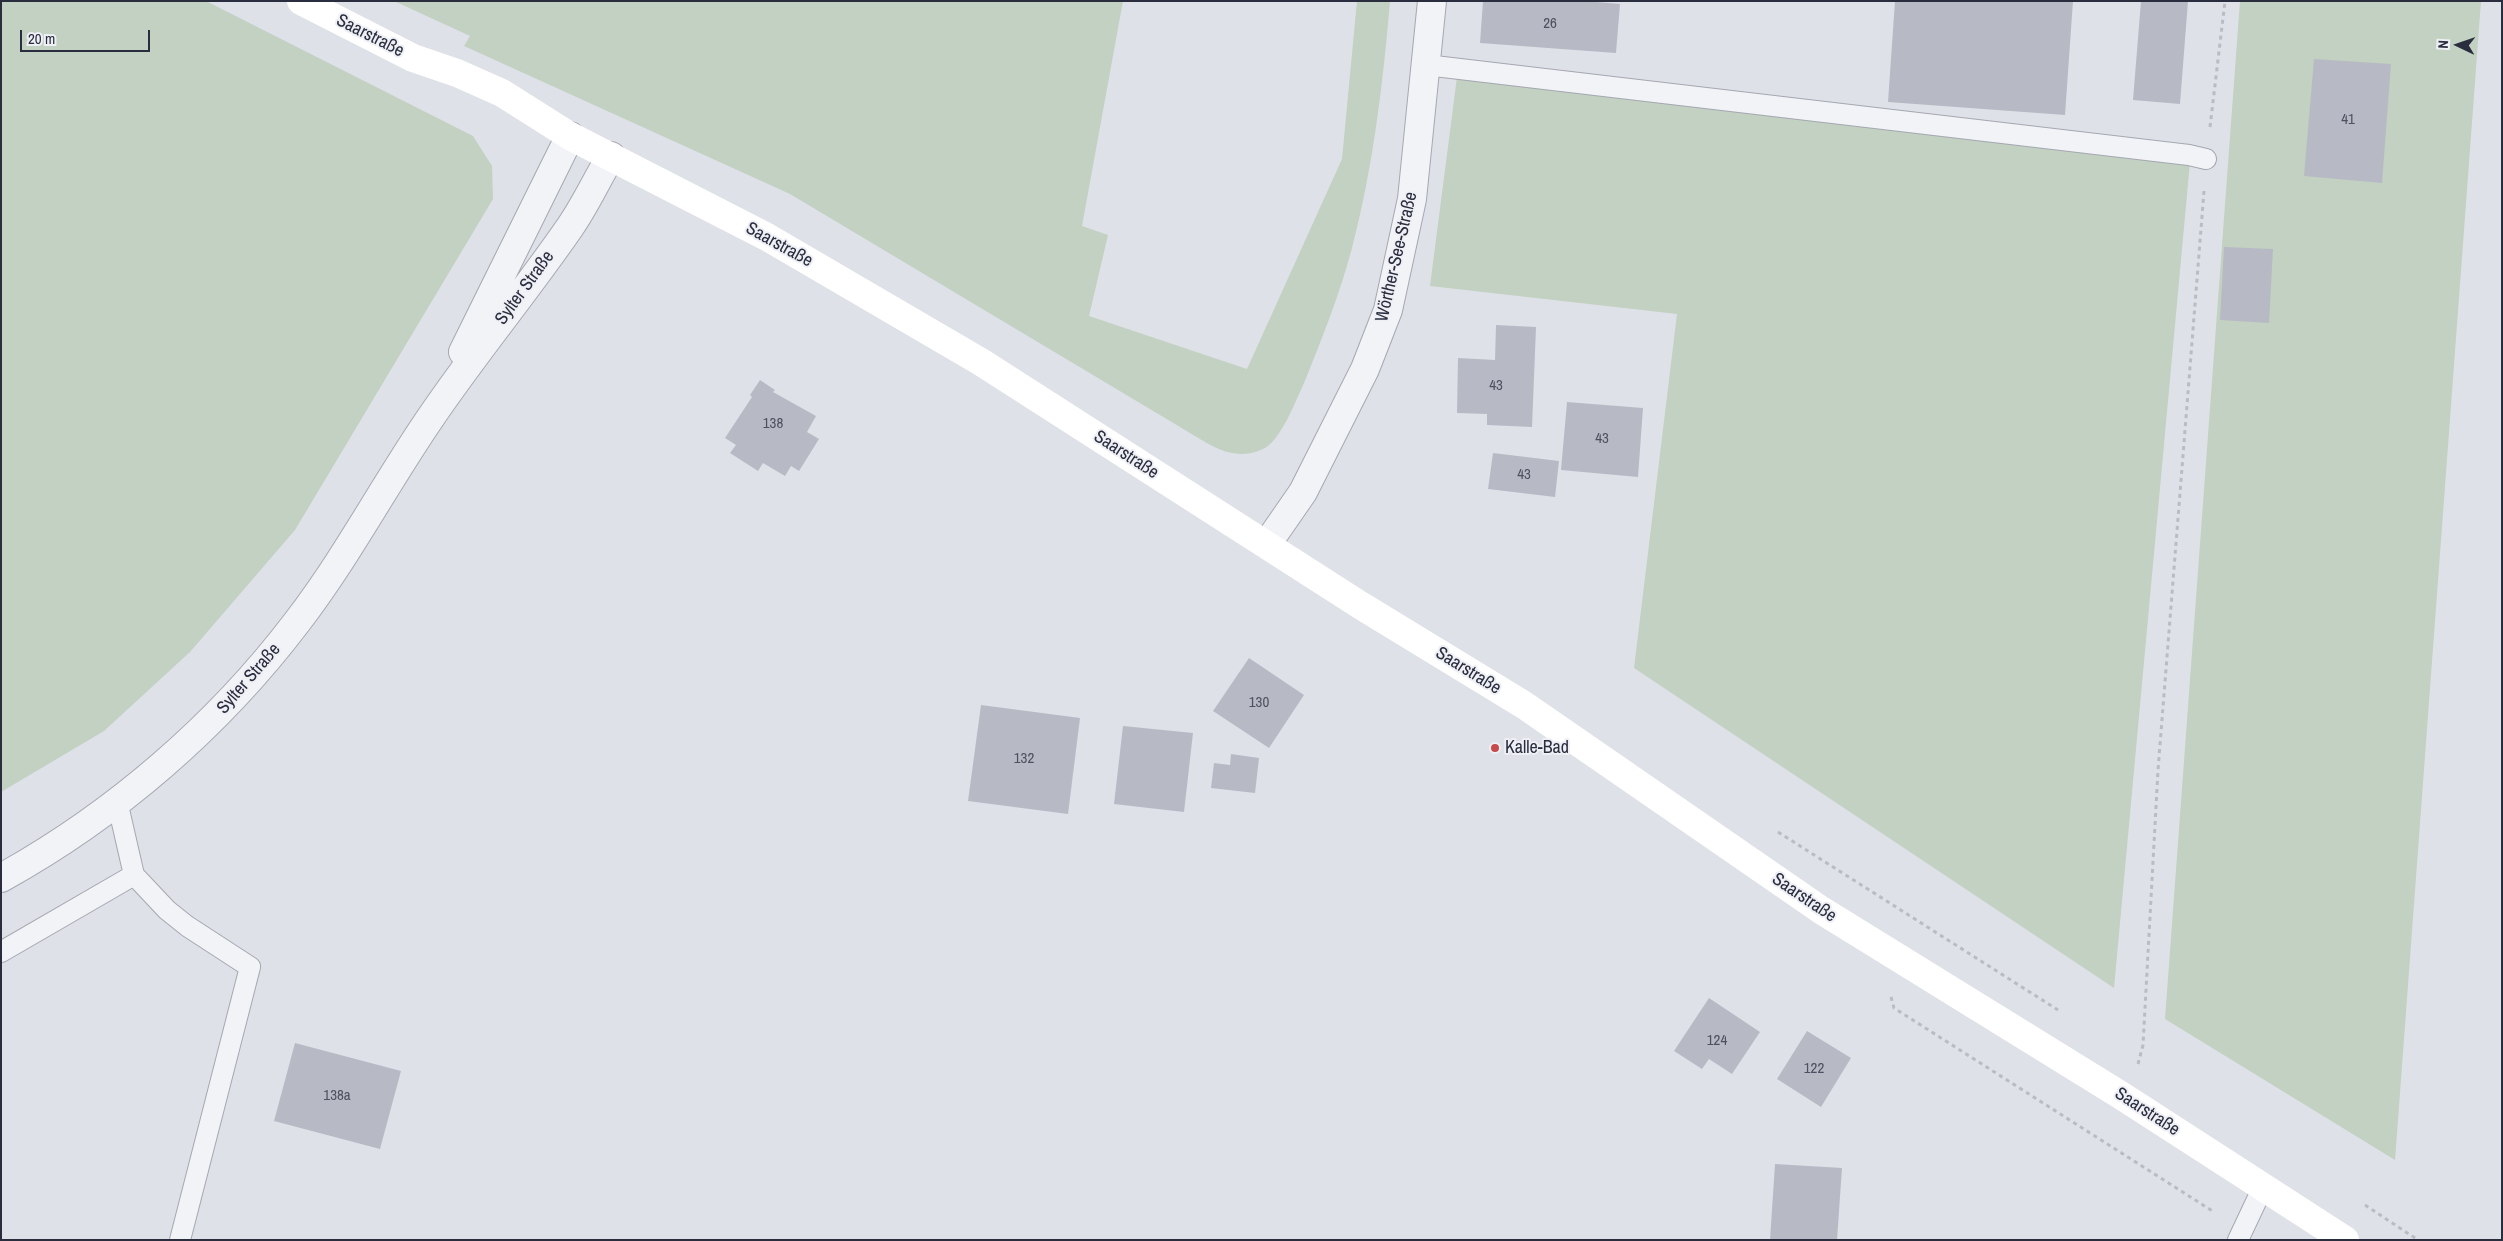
<!DOCTYPE html>
<meta charset="utf-8">
<style>
body{margin:0}
#map{position:relative;width:2503px;height:1241px;overflow:hidden;background:#dfe1e8;font-family:"Archivo Narrow",sans-serif}
canvas{display:block}
.frame{position:absolute;inset:0;border:2px solid #292d3e;pointer-events:none}
.north{position:absolute;left:2433px;top:20px;width:50px;height:50px;-webkit-text-stroke:4px #eff0f5;paint-order:stroke;rotate:273deg;font-size:14px;font-weight:700;line-height:20px;text-align:center;color:#292d3e}
.north::after{content:'';display:block;margin:auto;width:18px;height:22px;background:#292d3e;clip-path:polygon(50% 0,100% 100%,50% 72%,0 100%)}
.scale{position:absolute;left:20px;top:30px;width:130px;height:22px;box-sizing:border-box;border:2px solid #292d3e;border-top:0;padding-left:6px;font-size:15px;line-height:18px;white-space:nowrap;color:#292d3e;-webkit-text-stroke:4px #eff0f5;paint-order:stroke}
</style>
<div id="map">
<canvas width="2503" height="1241"></canvas>
<div class="frame"></div>
<div class="north">N</div>
<div class="scale">20 m</div>
</div>
<script>
const ctx = document.querySelector('canvas').getContext('2d');
ctx.lineJoin = 'round';
function paint(path, color) { ctx.fillStyle = color; ctx.fill(path, 'evenodd'); }
function strokePath(path, color, width, dash) { ctx.strokeStyle = color; ctx.lineWidth = width; ctx.lineCap = dash ? 'butt' : 'round'; ctx.setLineDash(dash || []); ctx.stroke(path); }
function write(font, color, halo, rows, align = 'center') {
  ctx.font = font + ' "Archivo Narrow",sans-serif'; ctx.lineWidth = 4; ctx.setLineDash([]); ctx.textBaseline = 'middle'; ctx.strokeStyle = halo; ctx.fillStyle = color; for (const [text, x, y, turn = 0] of rows) {
    ctx.save(); ctx.translate(x, y); ctx.rotate((+turn || 0) * Math.PI / 180); ctx.textAlign = isNaN(turn) ? turn : align; if (halo) ctx.strokeText(text, 0, 0); ctx.fillText(text, 0, 0); ctx.restore();
  }
}
const green = new Path2D(`
 M1,1H206L473,136L492,166L493,199L295,530L190,652L104,731L1,792Z
 M394,1H1123L1082,226L1108,235L1089,316L1247,369L1342,159L1357,1H1390C1383,84 1373,167 1352,248C1340,293 1322,339 1304,383C1296,400 1281,441 1263,449C1232,464 1206,442 1180,427L790,194L464,46L470,36Z
 M2240,1H2481L2395,1160L2165,1019Z
 M1457,77L2191,151L2114,988L1634,668L1677,314L1430,286Z`);
const building = new Path2D(`
 M1483,1H1584L1620,4L1616,53L1480,43Z
 M1895,1H2073L2065,115L1888,102Z
 M2141,1H2188L2180,104L2133,100Z
 M2314,59L2391,64L2382,183L2304,176Z
 M2224,247L2273,249L2269,323L2220,320Z
 M1496,325L1536,327L1532,427L1487,425V414L1457,413L1458,358L1495,360Z
 M760,380L775,390L773,392L816,416L807,432L819,439L799,471L791,466L785,476L763,463L758,471L730,453L736,445L725,438L752,397L750,395Z
 M1567,402L1643,408L1638,477L1561,470Z
 M1493,453L1559,461L1555,497L1488,489Z
 M1249,658L1304,695L1269,748L1213,711Z
 M981,705L1080,718L1068,814L968,801Z
 M1123,726L1193,733L1184,812L1114,804Z
 M1231,754L1259,758L1255,793L1211,788L1214,763L1230,765Z
 M1709,998L1760,1032L1732,1074L1709,1059L1702,1069L1674,1051Z
 M1807,1031L1851,1058L1821,1107L1777,1079Z
 M295,1043L401,1071L380,1149L274,1121Z
 M1775,1164L1842,1168L1837,1240H1770Z`);
const path = new Path2D(`
 M2210,127L2225,1
 M1778,832L2058,1010
 M1891,997L1894,1008L2214,1212
 M2138,1064L2143,1045L2158,770L2204,191
 M2365,1205L2418,1240`);
const lane = new Path2D(`
 M1426,65L2189,155L2206,159
 M134,875L167,910L187,926L250,967L180,1240
 M1,952L134,875L117,801
 M2238,1240L2263,1187`);
const street = new Path2D(`
 M463,352L570,136
 M1267,544L1303,492L1365,369L1388,310L1412,199L1432,1
 M1,878C115,815 218,726 297,622C347,557 385,484 431,417C475,352 526,291 570,227C586,204 597,179 611,156`);
const secondary = new Path2D(`
 M301,1L413,58L457,73L502,93L570,136L767,237L981,362L1360,605L1524,705L1821,910L2122,1096L2345,1240`);
const markers = [
 [1495,748,5,"#c74b4a"]
];
const numberNames = [
 ["26",1550,24],
 ["41",2348,120],
 ["43",1496,386],
 ["138",773,424],
 ["43",1602,439],
 ["43",1524,475],
 ["130",1259,703],
 ["132",1024,759],
 ["124",1717,1041],
 ["122",1814,1069],
 ["138a",337,1096]
];
const streetNames = [
 ["Saarstraße",370,36,27],
 ["Saarstraße",779,245,29],
 ["Wörther-See-Straße",1397,257,-77],
 ["Sylter Straße",525,288,-54],
 ["Saarstraße",1126,455,33],
 ["Saarstraße",1468,671,32],
 ["Sylter Straße",249,679,-49],
 ["Saarstraße",1804,898,34],
 ["Saarstraße",2147,1112,33]
];
const poiNames = [
 ["Kalle-Bad",1505,748]
];
paint(green, '#c2d1c1');
paint(building, '#b7bac4');
strokePath(lane, '#a5a7b2', 22);
strokePath(street, '#a5a7b2', 30);
strokePath(path, '#babcc2', 3, [4, 4]);
strokePath(lane, '#f2f3f6', 20);
strokePath(street, '#f2f3f6', 28);
strokePath(secondary, '#fff', 28);
for (const [x, y, r, color] of markers) { const dot = new Path2D(); dot.arc(x, y, r, 0, 2 * Math.PI); ctx.fillStyle = color; ctx.fill(dot); strokePath(dot, '#eff0f5', 2); }
write('15px', '#4c5060', null, numberNames);
write('18px', '#292d3e', '#eff0f5', streetNames);
write('18px', '#292d3e', '#eff0f5', poiNames, 'left');
</script>
